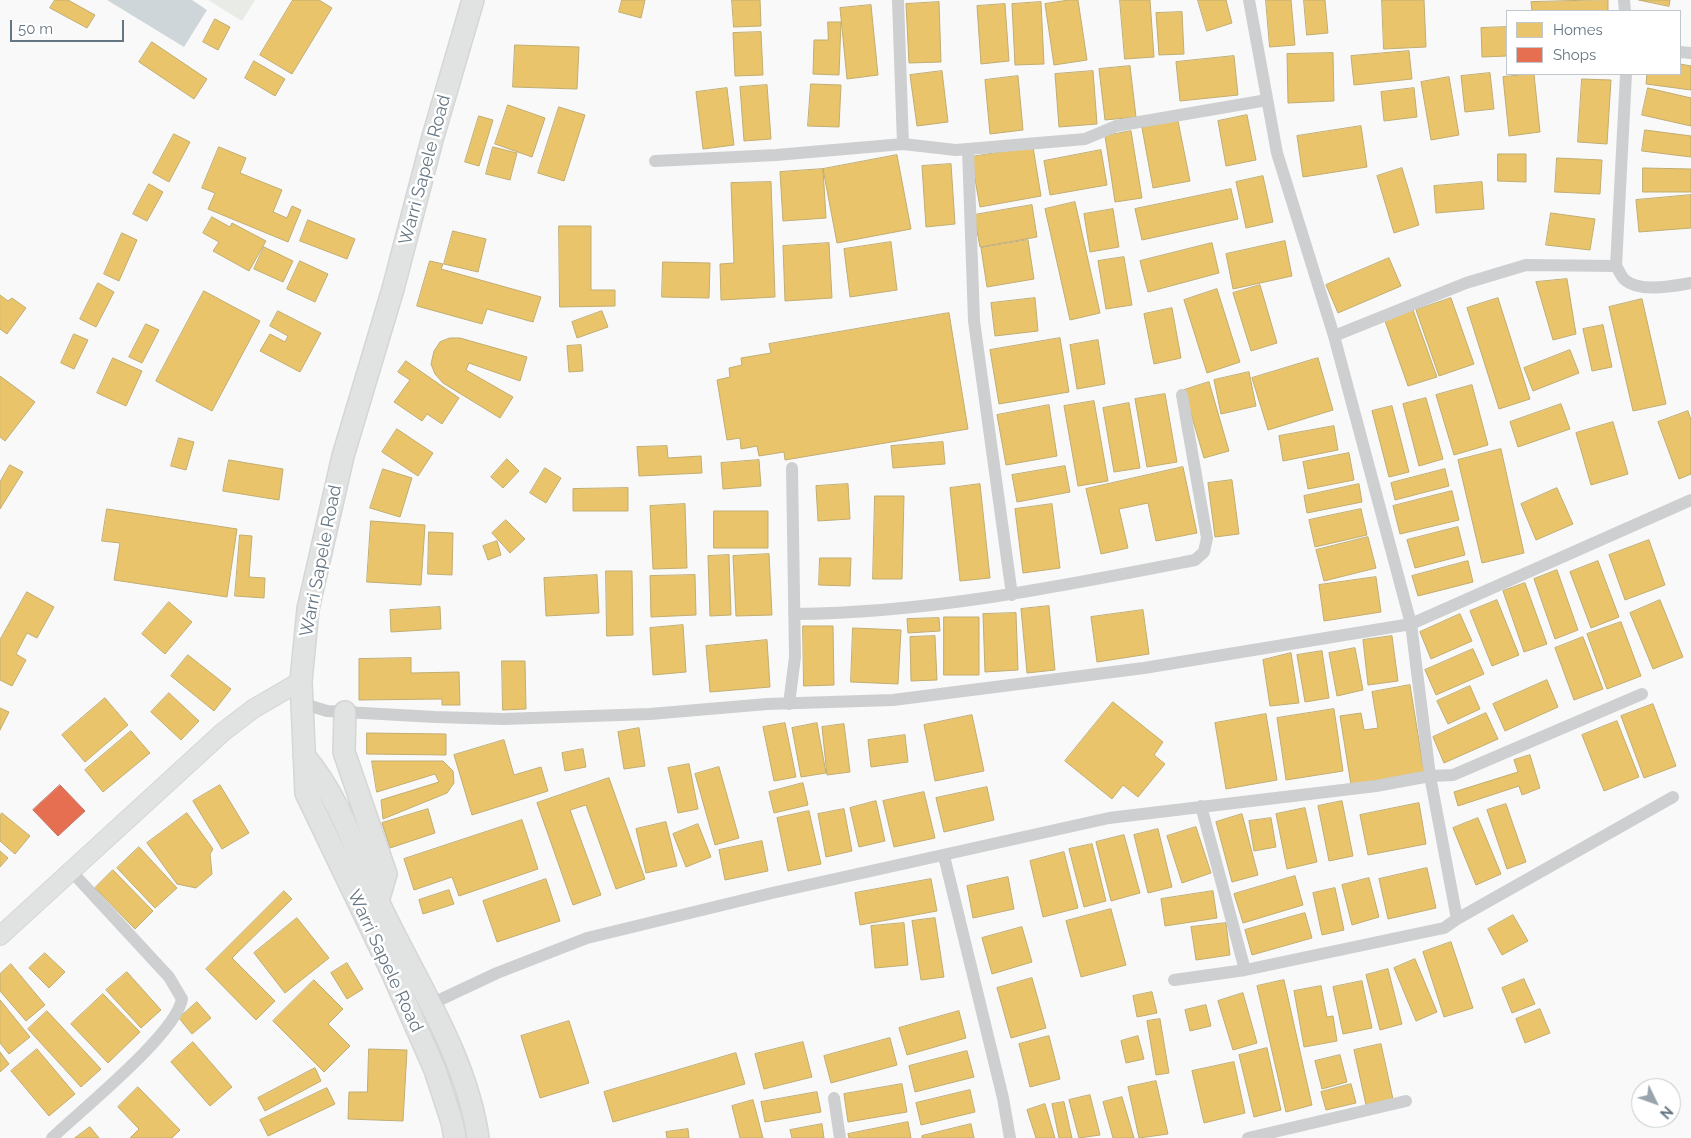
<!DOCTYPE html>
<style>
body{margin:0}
#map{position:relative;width:1691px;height:1138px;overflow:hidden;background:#f9f9f9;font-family:Raleway,sans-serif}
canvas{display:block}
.legend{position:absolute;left:1506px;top:10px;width:175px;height:65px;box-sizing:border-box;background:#fff;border:1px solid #c1c8cd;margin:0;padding:6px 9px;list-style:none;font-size:15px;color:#657683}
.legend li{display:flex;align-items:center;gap:10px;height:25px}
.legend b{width:25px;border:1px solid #c1c8cd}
.north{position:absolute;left:1631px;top:1078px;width:50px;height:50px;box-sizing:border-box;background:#fff;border:1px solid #c1c8cd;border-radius:50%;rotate:132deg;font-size:14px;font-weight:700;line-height:20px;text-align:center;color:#657683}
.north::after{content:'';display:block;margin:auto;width:18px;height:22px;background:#99a4ac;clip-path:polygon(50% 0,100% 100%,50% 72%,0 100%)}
.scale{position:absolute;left:10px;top:20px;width:114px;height:22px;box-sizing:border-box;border:2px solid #657683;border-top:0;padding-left:6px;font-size:15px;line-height:18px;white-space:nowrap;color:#657683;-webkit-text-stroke:4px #fff;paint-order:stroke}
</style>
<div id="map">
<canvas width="1691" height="1138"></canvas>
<ul class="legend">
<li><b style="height:14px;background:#e9c46a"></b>Homes</li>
<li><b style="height:14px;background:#e76f51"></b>Shops</li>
</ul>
<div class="north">N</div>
<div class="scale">50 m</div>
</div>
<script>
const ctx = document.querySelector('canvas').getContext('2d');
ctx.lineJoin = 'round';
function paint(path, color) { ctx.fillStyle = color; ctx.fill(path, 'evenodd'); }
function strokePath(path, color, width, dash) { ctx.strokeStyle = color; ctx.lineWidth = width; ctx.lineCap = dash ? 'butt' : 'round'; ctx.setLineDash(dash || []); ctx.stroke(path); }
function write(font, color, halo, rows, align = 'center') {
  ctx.font = font + ' Raleway,sans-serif'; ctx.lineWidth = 5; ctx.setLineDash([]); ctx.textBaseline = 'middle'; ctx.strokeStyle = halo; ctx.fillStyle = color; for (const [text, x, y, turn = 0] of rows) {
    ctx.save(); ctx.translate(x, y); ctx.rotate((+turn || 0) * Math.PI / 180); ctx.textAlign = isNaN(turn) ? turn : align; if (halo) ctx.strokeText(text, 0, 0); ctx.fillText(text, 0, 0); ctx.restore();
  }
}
const green = new Path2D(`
 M208,0H255L242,21Z`);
const water = new Path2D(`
 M107,0H192L207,10L184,47Z`);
const homes = new Path2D(`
 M55,0H68L95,15L87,28L50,8Z
 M293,0H319L332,8L292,74L260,55Z
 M622,0H645L641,18L619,12Z
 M732,0H760L761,26L734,27Z
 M1069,0H1078L1087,60L1054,65L1045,4Z
 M1120,0H1150L1154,57L1125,59Z
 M1198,0H1226L1232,23L1207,31Z
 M1266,0H1291L1295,45L1270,47Z
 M1304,0H1325L1328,33L1307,35Z
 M1382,0H1424L1426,47L1384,49Z
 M1608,0V11H1532L1531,2Z
 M1639,0H1670L1669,6Z
 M939,2L941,62L909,63L906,4Z
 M1041,2L1044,64L1015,65L1012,4Z
 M1005,4L1009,61L981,64L977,6Z
 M871,5L878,75L847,79L840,8Z
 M1182,12L1184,54L1159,55L1156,13Z
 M215,19L230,27L218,50L203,42Z
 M828,22H841L839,75L813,74L814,40H828Z
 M1507,27V56L1482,57L1481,28Z
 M761,32L763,75L735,76L733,33Z
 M152,42L207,79L194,99L139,62Z
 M515,45L579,47L577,89L513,87Z
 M1409,51L1412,79L1354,85L1351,56Z
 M1333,53L1334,101L1288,103L1287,54Z
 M1234,56L1238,95L1180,101L1176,62Z
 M254,61L285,79L275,96L245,78Z
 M1680,64L1691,66V90L1646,84L1647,74H1680Z
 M1130,66L1136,117L1105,120L1099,69Z
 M942,71L948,122L917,126L910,75Z
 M1093,71L1097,124L1059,127L1055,74Z
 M1490,73L1494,109L1465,112L1461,76Z
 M1534,74L1540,132L1509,136L1503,77Z
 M1018,76L1023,130L990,134L985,80Z
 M1449,77L1459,135L1431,140L1421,82Z
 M1582,79L1611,80L1607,144L1578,142Z
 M811,84L841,85L839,127L808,126Z
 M767,85L771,139L744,141L740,87Z
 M727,88L734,145L703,149L696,92Z
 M1414,88L1417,117L1384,121L1381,92Z
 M1648,88L1691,98V126L1642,115Z
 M508,105L545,118L532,157L495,144Z
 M559,107L585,115L564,181L538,173Z
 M1247,115L1256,160L1226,166L1218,121Z
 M479,116L493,120L479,166L465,162Z
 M1178,121L1190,181L1153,188L1142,128Z
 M1361,126L1367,167L1303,177L1297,136Z
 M1645,130L1691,136V157L1642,151Z
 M1131,131L1142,198L1115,202L1105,136Z
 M174,134L190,142L169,182L153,173Z
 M219,147L246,158L240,173L282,190L273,212L287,218L292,206L301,210L288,242L208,209L215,193L202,188Z
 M493,147L517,153L510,180L486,174Z
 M1033,147L1041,196L980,207L971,157Z
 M1101,150L1107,185L1050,195L1044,161Z
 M1498,154H1526V182L1498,181Z
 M897,155L911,229L837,243L823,169Z
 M1557,158L1602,160L1600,194L1555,192Z
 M951,164L955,224L926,227L922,166Z
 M1402,168L1419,225L1394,233L1377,176Z
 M1643,168L1691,169V192H1643Z
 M823,169L826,218L783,221L780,172Z
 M1263,176L1273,222L1246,228L1236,182Z
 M771,182L775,297L721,300L720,264L734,263L731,183Z
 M1482,182L1484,209L1436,213L1434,186Z
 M149,184L163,192L147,221L133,214Z
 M1231,189L1238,219L1142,240L1135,209Z
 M1691,195V228L1639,232L1636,200Z
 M1075,202L1100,313L1070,320L1045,209Z
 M1032,205L1037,237L980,247L974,215Z
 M1113,209L1119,247L1090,252L1084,214Z
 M1551,213L1595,219L1590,250L1546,245Z
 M212,217L230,227L232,223L266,241L249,271L213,251L219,242L203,233Z
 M308,220L355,239L347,259L300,241Z
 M559,226H591V290H615V306L560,307Z
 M453,231L486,239L478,272L444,264Z
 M122,233L137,240L119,281L104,274Z
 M1028,240L1034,279L987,287L981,248Z
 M1285,241L1292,276L1233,289L1226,254Z
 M891,242L897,290L850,297L844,249Z
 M829,243L832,298L785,301L783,246Z
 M1212,243L1219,273L1148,292L1140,261Z
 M264,247L293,261L283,282L254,269Z
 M1124,257L1132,305L1106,309L1098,261Z
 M1389,258L1401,286L1338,313L1326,285Z
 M300,261L328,274L315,302L287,289Z
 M430,261L443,264L441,269L541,297L533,322L487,309L482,324L417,306Z
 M663,262L710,263L709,298L662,297Z
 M1567,279L1576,334L1553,340L1536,282Z
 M98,283L114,292L96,327L80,319Z
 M1260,285L1277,343L1251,351L1233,293Z
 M1217,289L1240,362L1207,373L1184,300Z
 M204,291L260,321L212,411L156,381Z
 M0,295L8,301L12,298L26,308L7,334L0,329Z
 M1035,298L1038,331L995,336L991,303Z
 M1451,298L1474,364L1439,376L1416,310Z
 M1498,298L1530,399L1499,409L1467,308Z
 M1642,299L1666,404L1633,411L1609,307Z
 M1172,308L1181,358L1154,364L1144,314Z
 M1413,310L1437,377L1408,386L1385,321Z
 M278,311L321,333L300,372L260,351L270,334L285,342L288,336L270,326Z
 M602,311L608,327L577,338L572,322Z
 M949,313L968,429L785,460L784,452L759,456L757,446L741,449L740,438L727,440L717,380L730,377L729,368L742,365L741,358L771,353L769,344Z
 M146,324L159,330L142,363L129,357Z
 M1603,325L1612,367L1592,371L1583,329Z
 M74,334L88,340L74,369L61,363Z
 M450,338H460L527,357L520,381L469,363L466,370L513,397L500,418L443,383L435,374L431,364L434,351L440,342Z
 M1060,338L1069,392L999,404L990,350Z
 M1098,340L1105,384L1077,389L1070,345Z
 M581,345L583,371L569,372L567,346Z
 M1570,350L1579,373L1533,391L1524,368Z
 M113,358L142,371L126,406L97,393Z
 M1318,358L1333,410L1268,430L1252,378Z
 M406,361L459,398L442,424L427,414L422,421L394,402L410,380L398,372Z
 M1249,372L1256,406L1221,414L1214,380Z
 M0,376L35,402L5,441L0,437Z
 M1209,382L1229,451L1204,458L1184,390Z
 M1472,385L1488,445L1454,455L1436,395Z
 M1165,394L1177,462L1147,467L1135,399Z
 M1426,398L1443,459L1419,466L1403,404Z
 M1094,401L1108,481L1078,486L1064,406Z
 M1129,403L1140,468L1114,472L1103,408Z
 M1561,404L1570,429L1518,447L1510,422Z
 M1049,405L1057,456L1006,465L997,415Z
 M1392,406L1409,472L1389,477L1372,411Z
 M1688,411L1691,420V474L1679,479L1658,422Z
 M1613,422L1628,474L1591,485L1576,433Z
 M1334,426L1338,450L1283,461L1279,436Z
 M397,429L433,453L418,476L382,452Z
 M179,438L194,442L186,470L171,466Z
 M943,442L945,464L893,468L891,446Z
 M667,446L668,458L701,456L702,473L639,476L637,447Z
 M1501,449L1524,553L1482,563L1458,460Z
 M1349,453L1354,480L1308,489L1303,462Z
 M507,459L519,471L503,488L491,477Z
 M229,460L283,469L279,500L223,491Z
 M759,460L761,486L723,489L721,463Z
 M10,465L23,472L0,509V482Z
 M1065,466L1070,492L1017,502L1012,475Z
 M1183,467L1197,533L1156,541L1148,503L1119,509L1128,548L1101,554L1086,489Z
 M545,468L561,478L546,503L530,493Z
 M383,469L412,478L400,517L370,508Z
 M1445,469L1449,486L1395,500L1391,483Z
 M1232,480L1239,534L1215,537L1208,483Z
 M848,484L850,519L818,521L816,486Z
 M980,484L990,578L960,581L950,488Z
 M1359,484L1362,502L1307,513L1304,496Z
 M628,488V511H573V489Z
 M1557,488L1573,524L1536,540L1521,504Z
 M1452,491L1459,520L1400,534L1393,506Z
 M875,496H904L902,579H873Z
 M685,504L687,568L653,569L650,506Z
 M1052,504L1060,568L1023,573L1015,509Z
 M107,509L237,529L227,597L114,580L120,543L102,541Z
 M1361,509L1367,535L1315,547L1309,520Z
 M714,511H768V548H714Z
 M506,520L525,539L510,553L492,533Z
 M371,521L425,525L421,585L367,582Z
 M1458,527L1465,555L1415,568L1407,540Z
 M429,532L453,533L452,575L428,574Z
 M240,535L252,536L249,577L265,578L264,598L235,596Z
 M1368,537L1376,568L1324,581L1316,550Z
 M1649,540L1665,585L1625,600L1609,555Z
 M497,541L501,555L488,560L483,546Z
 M769,554L772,615L736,616L733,556Z
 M729,555L731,615L710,616L708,556Z
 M820,558H851L850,586L819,585Z
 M1468,561L1473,582L1418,596L1412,576Z
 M1598,561L1619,617L1591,628L1570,572Z
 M1557,570L1578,630L1555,639L1534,579Z
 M606,571H632L633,635L607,636Z
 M597,575L599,613L546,616L544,578Z
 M695,575L696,615L651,617L650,576Z
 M1376,577L1381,612L1324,621L1319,585Z
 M1525,583L1547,644L1524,652L1503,591Z
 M27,592L54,607L37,638L27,633L16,654L26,660L12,686L0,680V640Z
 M1497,600L1519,655L1492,666L1470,611Z
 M1660,600L1683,657L1653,669L1630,613Z
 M169,602L192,622L165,654L142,634Z
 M1049,606L1055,670L1027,673L1021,609Z
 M440,607L441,629L391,632L390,610Z
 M1143,610L1149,654L1097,662L1091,617Z
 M1016,613L1018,670L985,672L983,614Z
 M1460,614L1472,641L1431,659L1420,632Z
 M944,617H979V675H944Z
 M939,618L940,631L908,633L907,619Z
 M1621,622L1641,676L1607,689L1587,634Z
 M683,625L686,672L653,675L650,628Z
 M803,626H833L834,685L804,686Z
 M853,628L901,630L898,684L851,682Z
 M935,636L937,680L911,681L910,637Z
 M1392,636L1398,681L1368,685L1363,640Z
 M1583,637L1603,689L1574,700L1555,648Z
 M767,640L770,687L710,692L706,646Z
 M1355,648L1363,690L1337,696L1329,653Z
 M1473,649L1484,674L1436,695L1425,670Z
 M1322,651L1329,698L1305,702L1297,655Z
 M1291,653L1299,703L1270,706L1263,660Z
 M188,655L231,689L214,711L171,676Z
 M411,658V673L459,672L460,705H442V699L359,700V659Z
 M502,661H525L526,709L503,710Z
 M1547,680L1558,707L1505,731L1493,704Z
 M1410,685L1424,772L1351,785L1340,716L1361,713L1364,730L1378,728L1372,692Z
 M1470,686L1480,709L1448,724L1437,701Z
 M169,693L199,721L181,740L151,712Z
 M105,698L128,725L85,762L62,735Z
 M1113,702L1163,742L1154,755L1165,764L1138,797L1123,785L1112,799L1065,761Z
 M1653,704L1676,766L1644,778L1621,716Z
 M0,708L9,712L0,730Z
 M1334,709L1343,771L1286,780L1277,718Z
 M1486,713L1498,739L1444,763L1433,737Z
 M1266,714L1277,780L1226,789L1215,723Z
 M972,715L984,771L935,781L924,725Z
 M1617,721L1639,777L1604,791L1582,735Z
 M785,723L796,777L774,781L763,727Z
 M817,723L826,773L801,777L792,728Z
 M844,724L850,772L827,775L822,727Z
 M639,728L645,766L624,769L618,732Z
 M131,731L150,753L103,792L85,770Z
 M367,733L446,734V755L367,754Z
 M905,735L908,762L871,767L868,740Z
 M504,740L514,775L541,767L548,791L472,815L454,755Z
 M583,749L586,767L565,771L562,753Z
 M1530,755L1540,788L1522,795L1519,786L1458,806L1454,792L1518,772L1514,760Z
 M372,761H443L453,771L454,783L447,793L383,819L381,800L439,782L435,774L377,792Z
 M689,764L698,809L678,813L668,768Z
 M719,767L739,838L715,845L695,774Z
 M609,778L645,879L616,889L586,805L570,810L601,895L573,905L537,803Z
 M803,783L808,805L774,813L769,792Z
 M220,785L249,833L222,849L193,801Z
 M987,787L994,820L944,832L936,798Z
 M924,792L935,838L894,847L883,801Z
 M876,801L885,841L859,847L850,808Z
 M1342,801L1353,856L1329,861L1318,806Z
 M1419,803L1426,844L1368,855L1360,815Z
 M1506,804L1526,862L1507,869L1487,810Z
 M1305,808L1317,862L1287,869L1276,814Z
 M428,809L435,833L390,848L382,823Z
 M844,809L852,851L826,857L818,814Z
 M809,811L821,864L788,871L777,818Z
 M2,813L30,836L15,854L0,841V815Z
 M187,813L213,849L210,854L212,874L196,888L177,884L147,843Z
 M1242,814L1258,875L1232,882L1216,822Z
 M1271,818L1276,847L1254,851L1249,821Z
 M1478,818L1501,874L1476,885L1453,828Z
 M522,820L538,869L459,896L452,877L414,890L404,859Z
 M666,822L677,866L646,873L636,829Z
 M698,824L711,857L686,867L673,834Z
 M1196,827L1211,873L1182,883L1167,836Z
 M1158,829L1172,887L1148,893L1134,835Z
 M1124,835L1140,893L1111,901L1096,842Z
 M762,841L768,871L725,880L719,850Z
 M1092,844L1106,901L1084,907L1069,849Z
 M139,847L177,888L155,908L117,868Z
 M0,851L8,858L0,867Z
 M1064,852L1078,908L1043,917L1030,861Z
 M1427,868L1436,908L1388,919L1379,879Z
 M113,870L153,911L135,929L95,888Z
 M1295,876L1303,905L1243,923L1234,894Z
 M1008,877L1014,909L973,918L967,886Z
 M1369,878L1379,917L1352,925L1342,885Z
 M546,879L560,921L497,942L483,901Z
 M931,879L937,911L860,925L855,893Z
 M1335,888L1344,930L1322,935L1313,893Z
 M449,890L454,904L423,914L419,900Z
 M284,891L292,899L232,958L275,1001L256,1020L206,969Z
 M1213,891L1217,918L1165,926L1161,899Z
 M1111,909L1126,965L1081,977L1066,921Z
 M1305,913L1312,938L1252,955L1245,930Z
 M1513,915L1528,941L1502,955L1488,929Z
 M297,918L329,958L285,993L254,953Z
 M935,918L944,977L921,980L912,921Z
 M904,923L908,965L875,968L871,926Z
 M1226,923L1230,955L1196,960L1191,927Z
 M1022,927L1032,962L992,974L982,938Z
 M1451,942L1473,1008L1444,1017L1423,952Z
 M45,953L65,972L49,988L29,968Z
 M1415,959L1437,1012L1416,1021L1394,968Z
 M347,963L363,989L347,999L331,973Z
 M11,964L45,1005L26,1021L0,991V974Z
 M1388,969L1402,1024L1380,1030L1366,975Z
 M127,972L161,1010L141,1028L106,990Z
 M1032,978L1046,1028L1011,1038L997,988Z
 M1524,979L1535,1004L1512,1013L1502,988Z
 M314,980L343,1009L328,1024L350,1046L324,1072L273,1021Z
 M1284,980L1312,1105L1286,1112L1257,986Z
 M1362,981L1372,1028L1343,1034L1333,987Z
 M1321,986L1327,1017L1333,1016L1337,1041L1304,1047L1294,991Z
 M1152,992L1157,1013L1137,1017L1133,996Z
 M1243,993L1257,1043L1233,1050L1218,1001Z
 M103,994L140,1032L108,1063L71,1024Z
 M0,1000L30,1037L9,1054L0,1043Z
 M197,1002L211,1018L192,1034L179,1018Z
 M1206,1005L1211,1026L1190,1031L1185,1010Z
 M1540,1009L1550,1033L1525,1043L1516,1019Z
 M47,1011L101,1069L81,1087L28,1029Z
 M959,1011L966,1038L907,1055L899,1028Z
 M1160,1019L1169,1073L1156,1075L1147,1021Z
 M569,1021L589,1083L540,1098L521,1036Z
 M1049,1036L1060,1079L1030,1087L1019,1044Z
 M1138,1036L1144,1059L1126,1063L1121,1041Z
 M890,1038L897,1065L831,1083L824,1056Z
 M193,1042L232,1087L210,1106L171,1062Z
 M803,1042L812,1077L764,1089L755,1054Z
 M1381,1044L1393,1099L1366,1105L1354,1050Z
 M1267,1048L1281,1110L1254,1117L1239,1055Z
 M37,1049L75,1094L49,1116L11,1071Z
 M369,1049L407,1050L403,1121L348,1119L349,1092H367Z
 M967,1051L974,1077L915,1092L909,1066Z
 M0,1052L9,1064L0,1072Z
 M736,1053L745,1084L613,1122L604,1092Z
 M1340,1055L1347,1082L1322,1089L1315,1061Z
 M1234,1062L1245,1113L1204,1123L1192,1071Z
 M315,1068L321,1081L265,1111L258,1098Z
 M1156,1081L1168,1134L1139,1138L1128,1087Z
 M902,1084L907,1112L848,1122L844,1094Z
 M1351,1084L1356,1103L1326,1110L1321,1092Z
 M138,1087L180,1130L172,1138H130L139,1129L118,1107Z
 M327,1088L335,1104L268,1136L260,1120Z
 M970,1090L975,1112L921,1125L916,1103Z
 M817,1092L821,1112L765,1122L761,1102Z
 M1090,1095L1100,1135L1079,1138L1069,1100Z
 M1122,1097L1134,1138H1113L1103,1102Z
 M753,1100L763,1138H740L732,1106Z
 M1064,1102L1072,1138H1059L1052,1104Z
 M1045,1104L1055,1138H1036L1027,1110Z
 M908,1122L911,1138H849L848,1134Z
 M822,1124L824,1138H792L790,1130Z
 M971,1124L974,1138H922V1136Z
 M90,1127L99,1138H75Z
 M688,1129L689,1138H667L666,1132Z`);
const shops = new Path2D(`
 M60,785L85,811L58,836L33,810Z`);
const minor = new Path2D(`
 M1249,0L1277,153L1334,336L1411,624L1430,776L1457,919
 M1624,0L1625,11
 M1680,52L1691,53
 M903,144L956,150L1085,139L1116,126L1267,100
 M968,149L974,321L1012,595
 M655,161L776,155L903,144L898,0
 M1616,266L1626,74
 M1334,336L1466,283L1526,265L1616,266C1619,270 1621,277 1625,280C1640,293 1673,286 1691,283
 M794,614C929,613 1062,586 1195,560L1204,552L1207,538L1182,395
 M301,703L327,711L435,717L503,719L650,714L767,704L893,700L1144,668L1411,624L1691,500
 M789,704L795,657L792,468
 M1201,806L1245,970
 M944,856L1003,1098L1010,1138
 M1174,980L1245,970L1444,928L1457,919L1673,797
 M431,1004L497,973L587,938L772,893L1109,818L1376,786L1430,776L1453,775L1642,694
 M834,1098L840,1138
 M52,1138C81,1110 176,1034 182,999L169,977L72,872
 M1248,1138L1406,1101`);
const secondary = new Path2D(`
 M0,936L223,732L253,709L301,681`);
const trunk = new Path2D(`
 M345,712L344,752L386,874L378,901
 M304,756C339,796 356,852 378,901C413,977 466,1053 478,1138
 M455,1138L452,1122L435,1070L391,970L306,793L301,681L308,609L343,456L393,289L432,140L473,0`);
const streetNames = [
 ["Warri Sapele Road",425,170,-75],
 ["Warri Sapele Road",321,561,-79],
 ["Warri Sapele Road",385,961,65]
];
paint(green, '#e8ebe6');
paint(water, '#ced6d9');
paint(homes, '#e9c46a');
strokePath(homes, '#c1ad72', 1);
paint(shops, '#e76f51');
strokePath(shops, '#c07160', 1);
strokePath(secondary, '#d5d6d7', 20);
strokePath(trunk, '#d5d6d6', 24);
strokePath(minor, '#cecfd0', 12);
strokePath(secondary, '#e1e2e2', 18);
strokePath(trunk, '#e1e2e2', 21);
write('18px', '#657683', '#fff', streetNames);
</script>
